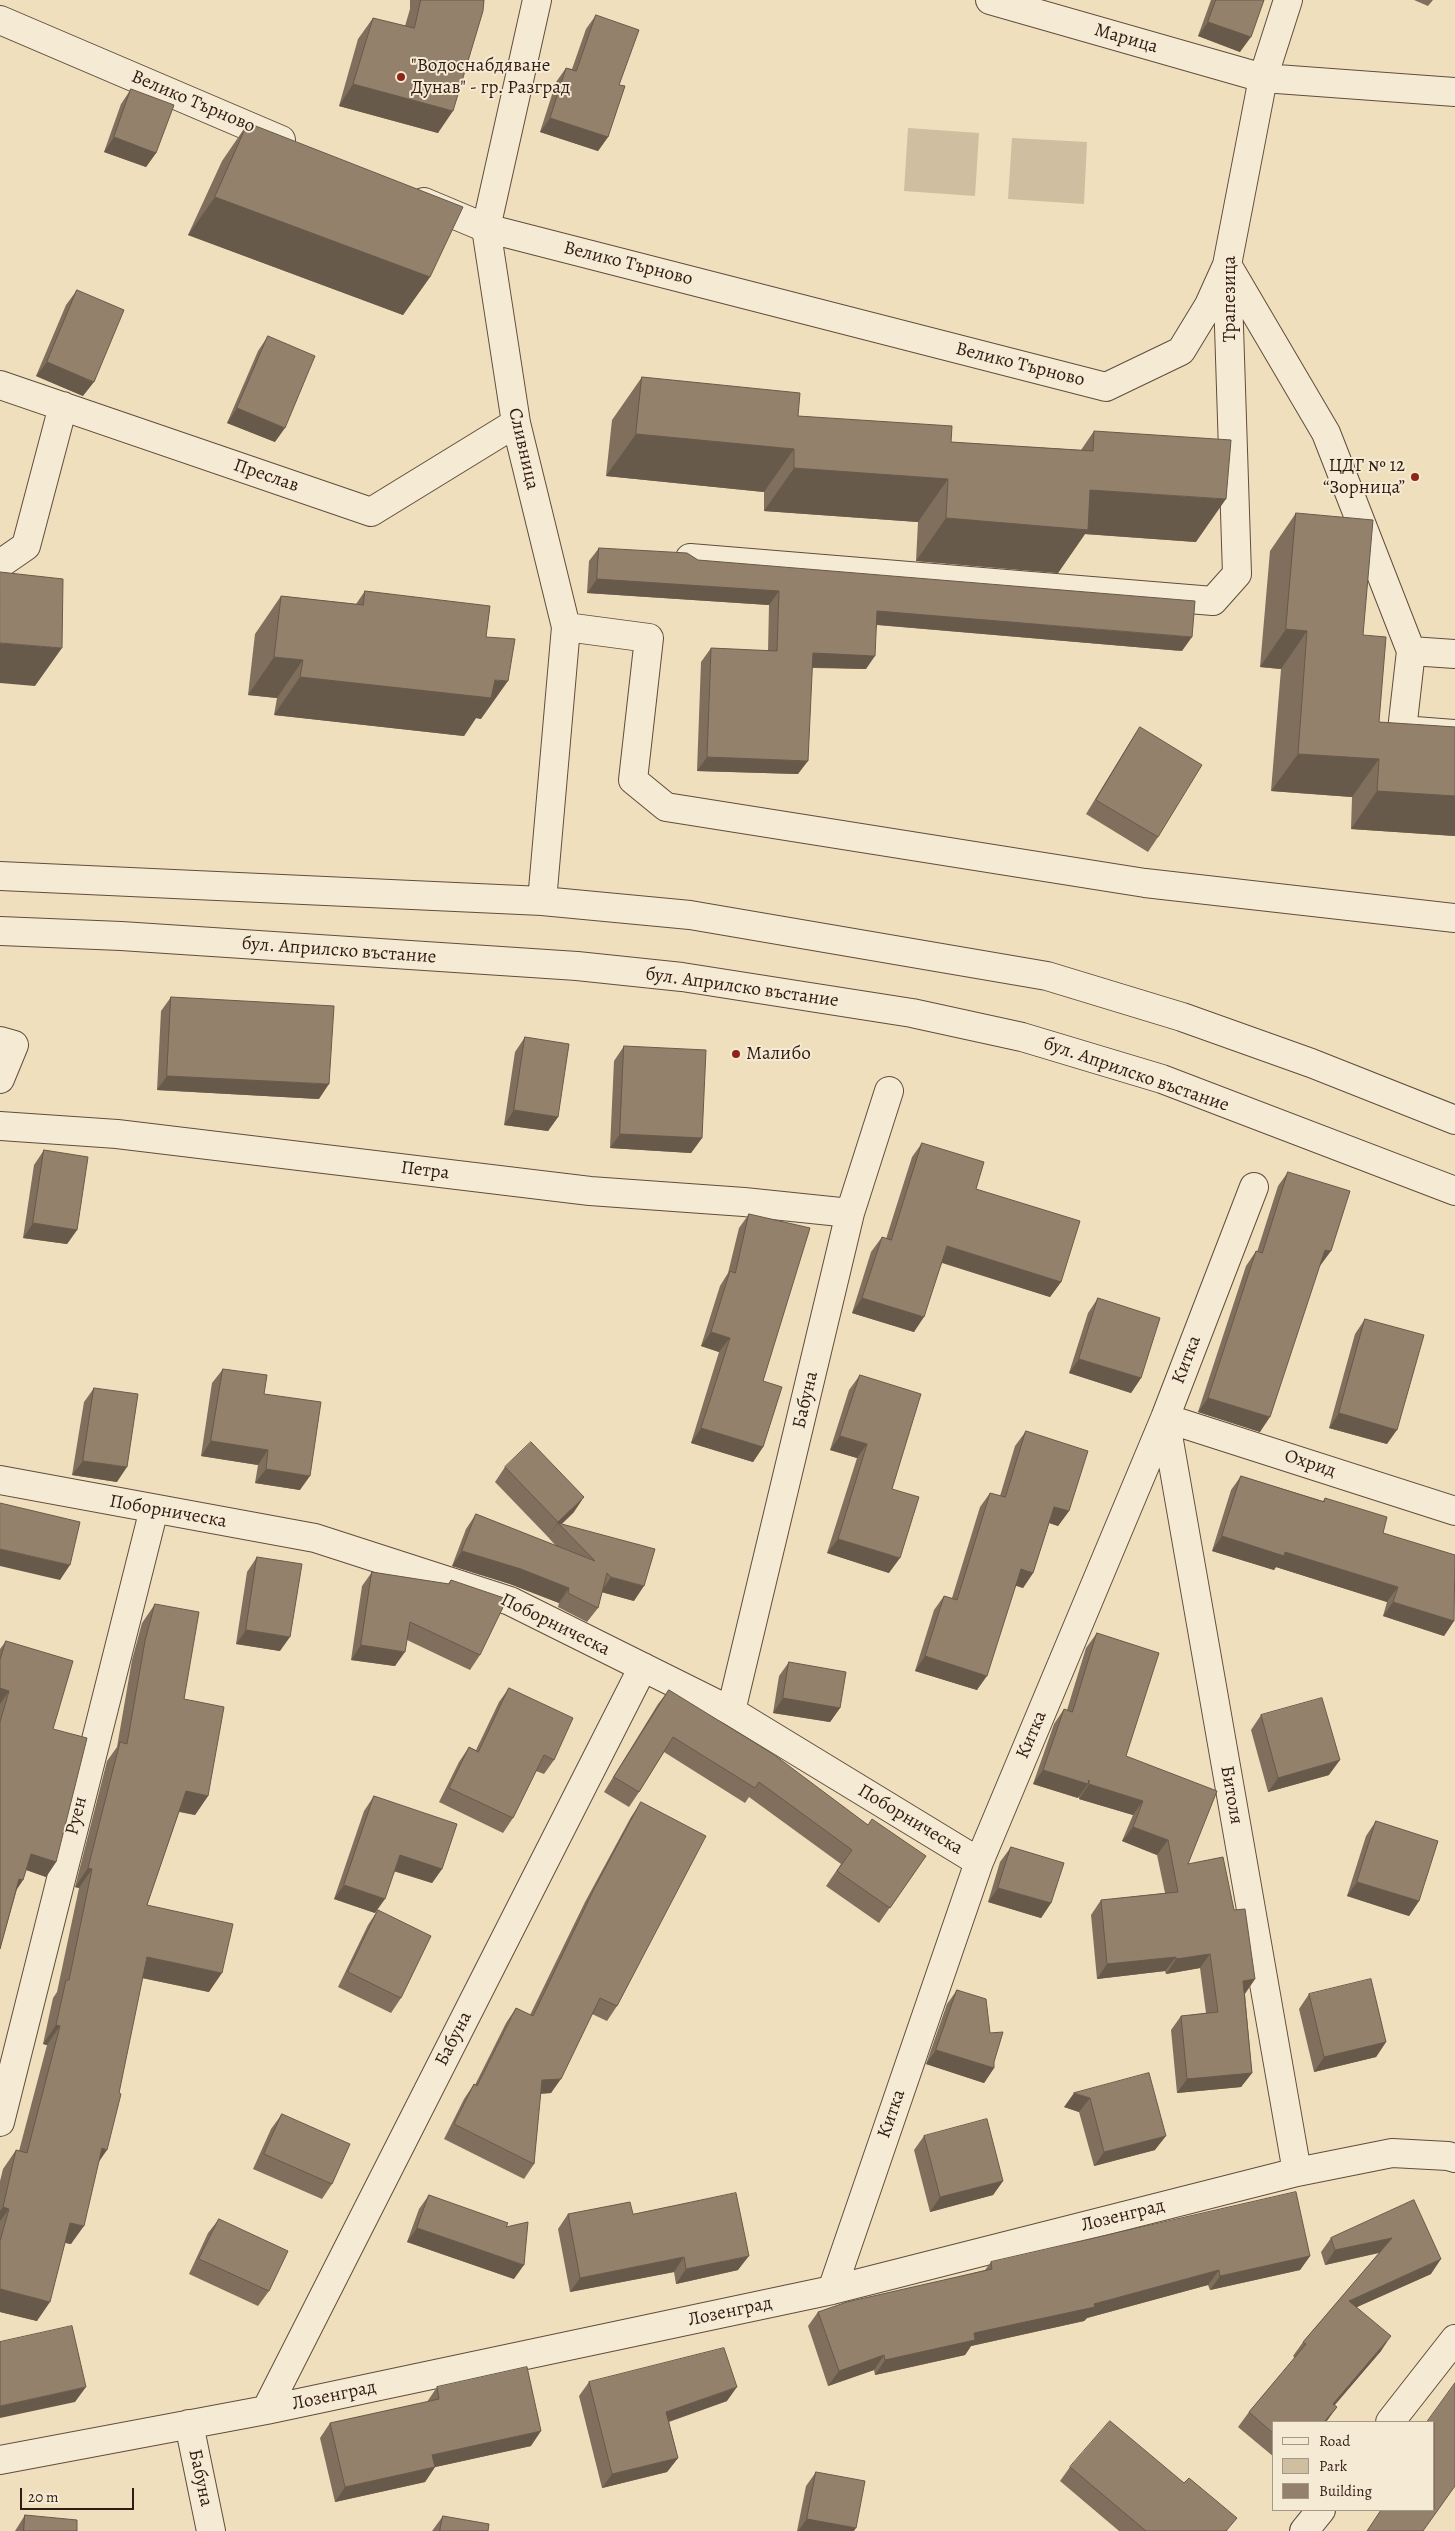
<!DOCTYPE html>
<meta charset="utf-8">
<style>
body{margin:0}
#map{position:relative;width:1455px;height:2531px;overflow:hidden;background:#f0dfbc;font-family:Alegreya,serif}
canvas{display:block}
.legend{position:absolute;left:1272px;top:2421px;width:162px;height:90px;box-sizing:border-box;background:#f5ead3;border:1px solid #a69887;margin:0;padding:6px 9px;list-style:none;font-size:15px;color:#301c14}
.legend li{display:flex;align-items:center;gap:10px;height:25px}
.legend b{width:25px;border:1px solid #a69887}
.scale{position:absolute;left:20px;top:2488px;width:114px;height:22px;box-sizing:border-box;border:2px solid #301c14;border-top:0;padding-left:6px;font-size:15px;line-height:18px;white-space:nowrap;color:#301c14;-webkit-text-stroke:4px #f5ead3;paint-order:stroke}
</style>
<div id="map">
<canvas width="1455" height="2531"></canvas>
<ul class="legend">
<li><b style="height:6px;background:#f5ead3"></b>Road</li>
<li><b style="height:14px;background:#cfbe9f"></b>Park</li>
<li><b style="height:14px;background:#94816b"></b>Building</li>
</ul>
<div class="scale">20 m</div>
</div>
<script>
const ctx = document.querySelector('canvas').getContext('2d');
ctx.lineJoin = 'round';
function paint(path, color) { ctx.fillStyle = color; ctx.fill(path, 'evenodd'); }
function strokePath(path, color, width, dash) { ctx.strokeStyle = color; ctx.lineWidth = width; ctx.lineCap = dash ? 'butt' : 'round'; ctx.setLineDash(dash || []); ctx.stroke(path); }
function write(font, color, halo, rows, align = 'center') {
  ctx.font = font + ' Alegreya,serif'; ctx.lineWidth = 4; ctx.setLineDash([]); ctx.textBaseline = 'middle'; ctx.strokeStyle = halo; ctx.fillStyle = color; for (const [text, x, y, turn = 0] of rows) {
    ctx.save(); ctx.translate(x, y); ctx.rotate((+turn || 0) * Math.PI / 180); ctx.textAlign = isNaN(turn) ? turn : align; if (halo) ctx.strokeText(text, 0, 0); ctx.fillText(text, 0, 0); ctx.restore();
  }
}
const green = new Path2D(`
 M908,128L979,133L975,196L904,191Z
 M1012,138L1087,142L1084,204L1008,199Z`);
const minor = new Path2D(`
 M537,0L486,228L516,423L566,627L542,901
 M990,0L1263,78L1455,92
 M0,20L281,140
 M424,202L486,228L1106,387L1181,351L1209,305L1227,265
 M1229,268L1326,433L1411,651L1455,654
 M0,385L371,512L516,423
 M690,558L1213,601L1237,574L1227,265L1263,78L1288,0
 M0,564L26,546L63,406
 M566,627L649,638L633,780L666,807L1145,883L1455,918
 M1411,651L1402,730L1455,734
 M0,876L542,901L690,915L1047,976L1182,1017L1311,1063L1455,1120
 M0,931L121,936L577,966L682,977L912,1013L1022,1037L1162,1079L1455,1191
 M0,1041L14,1045L0,1079
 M0,1126L117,1134L590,1191L744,1202L850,1213
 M0,1480L315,1538L510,1601L731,1711L979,1862
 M731,1711L850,1213L889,1091
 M0,2122L154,1509
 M1297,2172L1165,1418L1455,1511
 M832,2290L979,1862L1165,1418L1254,1187
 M266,2410L643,1667
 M1390,2422L1455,2339
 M189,2424L211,2531
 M0,2460L266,2410L832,2290L1297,2172L1392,2153L1448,2156L1455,2158
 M1304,2531L1321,2510`);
const wall = new Path2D(`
 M410,0H484L438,133L339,106L358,39L373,18L405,26L410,9Z
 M1211,0H1264L1240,52L1198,36Z
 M1414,0H1433L1428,6Z
 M596,15L619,85L608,137L598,151L540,132L556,82L566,68L572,69L586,29Z
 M131,89L156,153L146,167L104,152L121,104Z
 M248,123L430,277L403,315L188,235L222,161Z
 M77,290L83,396L36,376L66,305Z
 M268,336L275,442L227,423L258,351Z
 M642,377L798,416L951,442L1081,450L1094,431L1196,542L1085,534L1058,573L916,561L918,522L764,511V492L606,476L612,420Z
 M1296,513L1363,635L1379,722L1455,727V836L1351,829L1352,797L1271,791L1281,669L1260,667L1270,551Z
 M599,548L698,560L1182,651L877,625L866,669L812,668L798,774L697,771L701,662L711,648L768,651L769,605L587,593L589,561Z
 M365,591L486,637L481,719L476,718L464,736L274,715L277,698L248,695L255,634L281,596L356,604Z
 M1140,727L1158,837L1148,852L1086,814L1130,742Z
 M171,997L319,1099L157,1090L161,1011Z
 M525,1037L558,1117L548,1131L504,1125L515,1052Z
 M624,1046L702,1138L691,1153L610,1148L614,1061Z
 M922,1143L976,1189L1061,1282L1050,1297L942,1263L914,1332L852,1313L871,1252L882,1237L886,1239L912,1157Z
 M44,1150L77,1230L67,1244L23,1238L34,1165Z
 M1288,1172L1320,1266H1319L1260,1432L1198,1412L1246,1266L1256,1251L1257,1252L1278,1186Z
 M749,1214L763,1381V1447L753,1462L691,1443L719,1352L701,1346L720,1286L728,1273L739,1228Z
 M1098,1298L1141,1378L1131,1393L1069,1373L1088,1313Z
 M1365,1319L1387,1444L1329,1428L1355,1334Z
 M223,1369L264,1394L300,1490L255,1483L258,1465L201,1456L212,1383Z
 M860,1375L892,1489L889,1573L827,1553L857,1458L830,1450L849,1390Z
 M94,1388L117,1482L72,1475L84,1402Z
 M1026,1431L1069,1511L1058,1526L1049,1523L1033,1573L1023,1588L1015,1585L977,1690L915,1671L934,1610L944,1596L952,1598L980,1507L990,1493L1000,1496L1015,1446Z
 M505,1467L574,1512L562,1524L634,1601L602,1592L598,1608L587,1622L558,1607L559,1603L510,1584L452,1566L466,1529L476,1514L556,1546L548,1537L549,1535L548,1537L495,1482Z
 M1241,1476L1323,1501L1325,1498L1383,1533L1454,1621L1444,1636L1383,1616L1387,1602L1276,1567L1274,1570L1212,1551L1231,1490Z
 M257,1557L280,1651L236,1644L247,1572Z
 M372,1572L448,1584L451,1580L480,1655L470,1670L407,1640L395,1666L351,1660L362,1586Z
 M155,1604L184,1699L208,1796L195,1815L179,1812L147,1905L209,1992L142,1978L99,2161L71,2244L65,2243L37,2321L0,2312V2181L3,2169L16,2150L19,2151L47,2045L43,2044L53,1998L57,1992L79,1888L75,1887L107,1761L117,1747L132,1660L142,1623Z
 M1097,1633L1126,1756L1188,1864L1234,1910L1255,1979L1245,1994L1252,2073L1241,2087L1177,2093L1171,2030L1181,2016L1206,2013L1200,1968L1166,1974L1165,1971L1097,1979L1091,1915L1101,1900L1165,1893L1157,1855L1122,1841L1133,1815L1079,1799V1796L1078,1798L1033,1784L1054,1724L1064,1709L1067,1710L1086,1648Z
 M6,1641L53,1729L56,1862L46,1877L26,1870L23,1880L17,1889L0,1949V1649Z
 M789,1662L840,1708L830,1722L773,1713L779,1676Z
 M509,1688L554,1760L544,1774L536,1771L513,1818L503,1833L439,1802L459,1762L469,1747L476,1750L499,1702Z
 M669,1690L868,1825L926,1856L879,1923L826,1886L841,1864L749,1797L745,1803L664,1752L639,1792L629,1807L604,1792L658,1704Z
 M1261,1715L1329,1775L1268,1792L1251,1730Z
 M374,1796L442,1869L432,1883L395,1871L375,1913L334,1899L364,1811Z
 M641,1802L617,2006L607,2021L592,2014L551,2093L540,2094L534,2164L524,2179L444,2139L464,2099L474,2084L475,2085L506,2023L516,2008L530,2015L585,1902L631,1817Z
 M1376,1821L1419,1901L1409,1916L1347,1896L1366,1836Z
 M1011,1847L1051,1903L1041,1918L988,1902L1000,1862Z
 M378,1910L401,1998L391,2013L338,1987L368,1925Z
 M957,1990L994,2062V2068L984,2083L926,2064L947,2004Z
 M1309,1994L1386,2042L1376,2057L1314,2072L1299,2009Z
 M1149,2073L1155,2150L1094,2166L1079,2112L1064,2107Z
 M282,2114L332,2184L322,2199L253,2169L271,2129Z
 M924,2136L1003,2181L993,2195L930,2212L914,2150Z
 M429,2195L506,2227L514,2279L407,2242L419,2209Z
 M1414,2200L1431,2274L1357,2307L1381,2351L1334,2405L1337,2407L1326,2422H1274V2457L1238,2427L1249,2412L1295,2358L1293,2356L1303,2342L1379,2253L1325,2265L1321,2252L1331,2238Z
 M568,2214H633L738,2270L676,2284L674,2272L570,2292L558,2229Z
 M219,2219L269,2291L258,2306L189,2274L208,2233Z
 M1310,2256L1300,2270L1210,2290L1208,2285L1087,2318L1084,2321L971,2346L965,2355L875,2375L874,2370L828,2386L808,2326L818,2312L985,2270L991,2262Z
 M589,2382L727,2401L669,2422L678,2458L667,2472L602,2488L579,2396Z
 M437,2387L531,2446L435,2467L425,2482L335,2502L320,2438L330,2423L427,2402Z
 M1070,2467L1228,2531H1119L1060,2481Z
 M816,2472L854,2531H797L806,2486Z
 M25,2515L77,2531H15Z
 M443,2516L488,2531H432Z`);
const shadedWall = new Path2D(`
 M1208,22L1251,37L1240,52L1198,36Z
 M353,84L453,111L438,133L339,106Z
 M550,118L608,137L598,151L540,132Z
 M114,137L156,153L146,167L104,152Z
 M215,197L430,277L403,315L188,235Z
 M47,362L94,382L83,396L36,376Z
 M237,408L285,428L275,442L227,423Z
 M636,434L794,449L764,492L606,476Z
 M794,468L948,479L918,522L764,511Z
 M1090,490L1226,499L1196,542L1085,534L1058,573L916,561L946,518Z
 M597,579L779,591L769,605L587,593Z
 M877,611L1192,637L1182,651L868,624Z
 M1286,629L1307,631L1281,669L1260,667Z
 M0,643L62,648L35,686L0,683Z
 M813,653L875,656L866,669L803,667Z
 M274,657L303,660L277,698L248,695Z
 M300,677L495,680L508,681L481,719L476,718L464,736L274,715Z
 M1298,754L1379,759L1352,797L1271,791Z
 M707,757L808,761L798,774L697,771Z
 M1377,791L1455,796V836L1351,829Z
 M167,1076L329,1084L319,1099L157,1090Z
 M514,1110L558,1117L548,1131L504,1125Z
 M620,1134L702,1138L691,1153L610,1148Z
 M33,1223L77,1230L67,1244L23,1238Z
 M947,1246L1061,1282L1050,1297L937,1261Z
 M1325,1250L1331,1251L1320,1266L1314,1264Z
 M862,1298L924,1317L914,1332L852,1313Z
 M711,1332L730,1338L719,1352L701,1346Z
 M1079,1359L1141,1378L1131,1393L1069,1373Z
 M1208,1398L1270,1417L1260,1432L1198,1412Z
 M1339,1413L1397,1430L1387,1444L1329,1428Z
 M701,1428L763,1447L753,1462L691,1443Z
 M840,1436L867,1444L857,1458L830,1450Z
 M211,1441L268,1450L258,1465L201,1456Z
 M83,1461L127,1467L117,1482L72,1475Z
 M266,1469L310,1476L300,1490L255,1483Z
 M584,1497L574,1512L560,1525L558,1523L548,1537L558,1522Z
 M1054,1507L1069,1511L1058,1526L1044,1521Z
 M1222,1536L1285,1552L1398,1587L1387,1602L1276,1567L1274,1570L1212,1551Z
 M838,1539L900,1558L889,1573L827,1553Z
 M0,1549L70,1565L60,1580L0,1566Z
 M462,1551L521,1569L569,1588L559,1603L510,1584L452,1566Z
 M1021,1569L1033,1573L1023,1588L1010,1584Z
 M611,1577L644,1586L634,1601L601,1592Z
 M1393,1602L1454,1621L1444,1636L1383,1616Z
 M246,1630L290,1637L280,1651L236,1644Z
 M361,1645L405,1652L395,1666L351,1660Z
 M925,1656L987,1676L977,1690L915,1671Z
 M0,1688L9,1691L0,1704Z
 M783,1698L840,1708L830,1722L773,1713Z
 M1340,1760L1329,1775L1268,1792L1278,1778Z
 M1043,1770L1088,1784L1078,1798L1033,1784Z
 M1089,1784L1143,1801L1133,1815L1079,1799Z
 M186,1791L208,1796L195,1815L173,1810Z
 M1133,1827L1168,1840L1157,1855L1122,1841Z
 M31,1854L56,1862L46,1877L21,1868Z
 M400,1855L442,1869L432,1883L390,1870Z
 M88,1868L92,1869L79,1888L75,1887Z
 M19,1879L23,1880L13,1895Z
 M1357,1882L1419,1901L1409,1916L1347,1896Z
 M344,1885L385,1899L375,1913L334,1899Z
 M998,1888L1051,1903L1041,1918L988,1902Z
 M1210,1954L1200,1968L1166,1974L1176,1959Z
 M147,1957L222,1973L209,1992L133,1976Z
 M1176,1957L1165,1971L1097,1979L1107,1964Z
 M1255,1979L1245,1993L1233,1995L1243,1981Z
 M56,2025L60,2026L47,2045L43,2044Z
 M1386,2042L1376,2057L1314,2072L1324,2057Z
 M936,2050L994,2068L984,2083L926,2064Z
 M1252,2073L1241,2087L1177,2093L1187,2079Z
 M561,2079L551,2093L531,2094L542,2080Z
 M1074,2093L1090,2098L1079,2112L1064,2107Z
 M1166,2136L1155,2150L1094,2166L1104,2152Z
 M102,2148L107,2150L94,2169Z
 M1003,2181L993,2195L930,2212L940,2197Z
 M3,2207L9,2209L0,2221V2211Z
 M70,2223L84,2226L71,2244L57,2241Z
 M417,2228L524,2265L514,2279L407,2242Z
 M1392,2238L1382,2252L1325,2265L1335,2250Z
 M749,2256L738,2270L676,2284L686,2269Z
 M1310,2256L1300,2270L1210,2290L1220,2276Z
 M684,2257L674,2272L570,2292L580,2278Z
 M1441,2259L1431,2274L1339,2315L1349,2301Z
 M1219,2270L1208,2285L1087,2318L1084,2321L971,2346L965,2355L875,2375L885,2360L974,2333L1094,2304Z
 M0,2289L50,2302L37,2321L0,2312Z
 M1391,2336L1381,2351L1323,2419L1333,2404Z
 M884,2355L874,2370L828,2386L839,2371Z
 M86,2387L75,2402L0,2418V2406Z
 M737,2387L727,2401L656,2426L666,2412Z
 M1337,2407L1326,2422H1324Z
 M541,2431L531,2446L422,2470L432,2455Z
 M678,2458L667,2472L602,2488L612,2474Z
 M435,2467L425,2482L335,2502L345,2487Z
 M807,2519L856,2528L854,2531H798Z`);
const building = new Path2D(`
 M421,0H484L483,11L453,111L353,84L373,18L414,28Z
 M1216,0H1264L1251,37L1208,22Z
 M596,15L639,30L619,85L625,86L608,137L550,118L566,68L576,71Z
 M131,89L174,105L156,153L114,137Z
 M248,123L463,207L430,277L215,197Z
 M77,290L124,310L94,382L47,362Z
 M268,336L315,356L285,428L237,408Z
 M642,377L800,393L798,416L952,426L951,442L1093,451L1094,431L1231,440L1226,499L1090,490L1088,530L946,518L948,479L794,468V449L636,434Z
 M1296,513L1373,520L1363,635L1386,637L1379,722L1455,727V796L1377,791L1379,759L1298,754L1307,631L1286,629Z
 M599,548L687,553L698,560L1195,601L1192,637L877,611L875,656L813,653L808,761L707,757L711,648L777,651L779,591L597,579Z
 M0,572L63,579L62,648L0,643Z
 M365,591L490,606L486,637L515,639L508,681L495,680L491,698L300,677L303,660L274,657L281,596L363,605Z
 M1140,727L1202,765L1158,837L1096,800Z
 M171,997L334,1006L329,1084L167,1076Z
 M525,1037L569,1044L558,1117L514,1110Z
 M624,1046L706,1050L702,1138L620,1134Z
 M922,1143L984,1162L976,1189L1080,1221L1061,1282L947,1246L924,1317L862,1298L882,1237L891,1240Z
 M44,1150L88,1157L77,1230L33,1223Z
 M1288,1172L1350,1191L1331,1251L1325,1250L1270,1417L1208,1398L1256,1251L1262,1253Z
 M749,1214L810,1228L763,1381L782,1387L763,1447L701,1428L730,1338L711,1332L730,1271L735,1273Z
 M1098,1298L1160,1318L1141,1378L1079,1359Z
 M1365,1319L1424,1335L1397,1430L1339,1413Z
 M223,1369L267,1375L264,1394L321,1402L310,1476L266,1469L268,1450L211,1441Z
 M860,1375L921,1394L892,1489L919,1497L900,1558L838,1539L867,1444L840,1436Z
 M94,1388L138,1394L127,1467L83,1461Z
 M1026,1431L1088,1451L1069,1511L1054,1507L1033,1573L1021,1569L987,1676L925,1656L944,1596L957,1600L990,1493L1005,1497Z
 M531,1442L584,1497L558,1522L505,1467Z
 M1241,1476L1324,1502L1325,1498L1387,1517L1383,1533L1455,1555L1454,1621L1393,1602L1398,1587L1285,1552L1284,1556L1222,1536Z
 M0,1503L80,1522L70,1565L0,1549Z
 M476,1514L595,1561L558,1523L655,1549L644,1586L611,1577L607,1573L598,1608L568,1593L569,1588L521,1569L462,1551Z
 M257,1557L302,1564L290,1637L246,1630Z
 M372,1572L449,1584L451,1580L507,1599L480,1655L410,1622L405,1652L361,1645Z
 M155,1604L199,1612L184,1699L224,1707L208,1796L186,1791L147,1905L233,1924L222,1973L147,1957L119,2093L121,2094L107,2150L102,2148L84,2226L70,2223L50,2302L0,2289V2241L9,2209L3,2207L16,2150L27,2153L60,2026L56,2025L66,1980H69L92,1869L88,1868L120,1742L127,1744L145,1641Z
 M1097,1633L1159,1653L1126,1756L1217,1791L1188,1864L1223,1857L1234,1910L1245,1909L1255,1979L1243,1981L1252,2073L1187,2079L1181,2016L1218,2012L1210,1954L1176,1959V1957L1107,1964L1101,1900L1178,1892L1168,1840L1133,1827L1143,1801L1089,1784V1780L1088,1784L1043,1770L1064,1709L1072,1712Z
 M6,1641L73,1661L53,1729L87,1738L56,1862L31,1854L23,1880L19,1879L0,1949V1722L9,1691L0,1688V1660Z
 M789,1662L846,1672L840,1708L783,1698Z
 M509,1688L573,1718L554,1760L544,1755L513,1818L449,1788L469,1747L478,1752Z
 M669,1690L773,1754L868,1825L872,1819L926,1856L890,1908L837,1871L852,1850L759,1782L755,1788L673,1737L639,1792L614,1777Z
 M1322,1698L1340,1760L1278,1778L1261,1715Z
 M374,1796L457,1824L442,1869L400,1855L385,1899L344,1885Z
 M641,1802L706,1836L617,2006L600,1998L561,2079L542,2080L534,2164L454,2124L474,2084L477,2086L516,2008L533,2016L595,1887Z
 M1376,1821L1438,1841L1419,1901L1357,1882Z
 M1011,1847L1064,1863L1051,1903L998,1888Z
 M378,1910L431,1936L401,1998L348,1972Z
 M1371,1979L1386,2042L1324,2057L1309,1994Z
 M957,1990L986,1999L990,2033L1003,2032L994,2062V2068L936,2050Z
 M1149,2073L1166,2136L1104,2152L1090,2098L1074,2093Z
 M282,2114L350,2144L332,2184L264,2154Z
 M987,2119L1003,2181L940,2197L924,2136Z
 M1296,2192L1310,2256L1220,2276L1219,2270L1094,2304L1095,2307L974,2333L975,2340L885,2360L884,2355L839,2371L818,2312L847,2302L992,2269L991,2262Z
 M736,2193L749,2256L686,2269L684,2257L580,2278L568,2214L630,2202L633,2214Z
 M429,2195L508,2223L506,2227L528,2222L524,2265L417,2228Z
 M1414,2200L1441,2259L1349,2301L1391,2336L1333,2404L1337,2407L1324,2422H1274V2434L1249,2412L1306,2344L1303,2342L1392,2238L1335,2250L1331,2238Z
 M219,2219L288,2251L269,2291L199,2259Z
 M72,2326L86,2387L0,2406V2342Z
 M724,2348L737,2387L666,2412L678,2458L612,2474L589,2382Z
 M527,2367L541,2431L432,2455L435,2467L345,2487L330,2423L439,2399L437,2387Z
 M1455,2383V2486L1423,2531H1367L1381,2510H1434V2422H1427Z
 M1110,2421L1184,2483L1189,2478L1237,2518L1226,2531H1146L1070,2467Z
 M816,2472L865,2481L856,2528L807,2519Z
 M25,2515L77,2520V2531H24Z
 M443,2516L489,2524L488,2531H440Z`);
const markers = [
 [401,77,5,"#8f2418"],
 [1415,477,5,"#8f2418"],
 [736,1054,5,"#8f2418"]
];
const streetNames = [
 ["Марица",1126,39,16],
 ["Велико Търново",193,102,23],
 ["Велико Търново",628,264,14],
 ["Трапезица",1230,299,-90],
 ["Велико Търново",1020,365,14],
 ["Сливница",523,449,77],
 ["Преслав",266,476,19],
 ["бул. Априлско въстание",339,951,4],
 ["бул. Априлско въстание",742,988,8],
 ["бул. Априлско въстание",1136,1075,19],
 ["Петра",425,1171,7],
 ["Китка",1187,1360,-69],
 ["Бабуна",806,1400,-77],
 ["Охрид",1310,1464,18],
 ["Поборническа",168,1512,10],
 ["Поборническа",555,1625,26],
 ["Китка",1032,1735,-67],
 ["Битоля",1231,1795,80],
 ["Руен",77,1816,-76],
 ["Поборническа",910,1820,31],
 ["Бабуна",454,2039,-63],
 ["Китка",892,2114,-71],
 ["Лозенград",1123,2216,-14],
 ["Лозенград",730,2312,-12],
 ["Лозенград",334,2396,-12],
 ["Бабуна",200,2478,78]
];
const poiNames = [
 ["\"Водоснабдяване",411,66],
 ["Дунав\" - гр. Разград",411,88],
 ["ЦДГ № 12",1405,466,"right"],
 ["“Зорница”",1405,488,"right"],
 ["Малибо",746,1054]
];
paint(green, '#cfbe9f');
strokePath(minor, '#604d3e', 30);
strokePath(minor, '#f5ead3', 28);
paint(wall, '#7f6f5c');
paint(shadedWall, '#685a4b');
paint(building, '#94816b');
strokePath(building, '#685a4b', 1);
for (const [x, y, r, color] of markers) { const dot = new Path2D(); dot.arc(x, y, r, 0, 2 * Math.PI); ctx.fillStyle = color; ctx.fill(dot); strokePath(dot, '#f5ead3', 2); }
write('19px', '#301c14', '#f5ead3', streetNames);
write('19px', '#301c14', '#f5ead3', poiNames, 'left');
</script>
